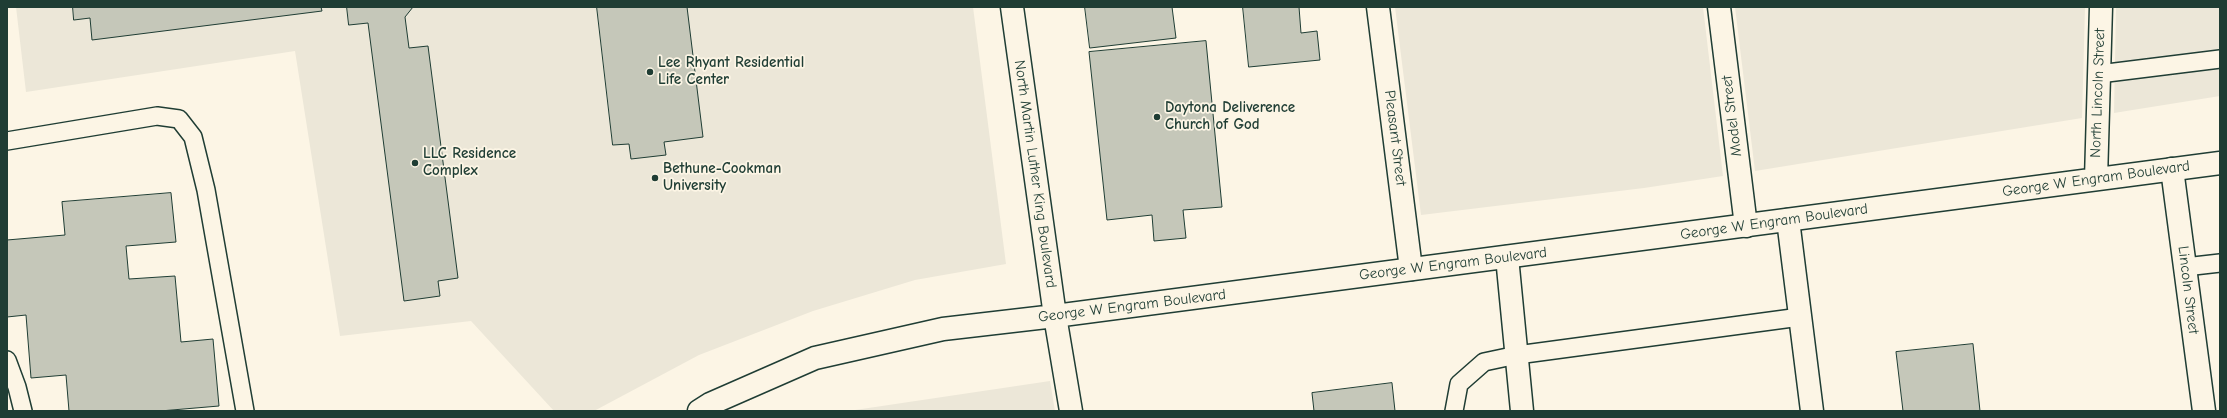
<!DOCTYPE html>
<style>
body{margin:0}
#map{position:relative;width:2227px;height:418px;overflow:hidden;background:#fcf5e5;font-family:"Comic Neue",sans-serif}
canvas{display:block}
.frame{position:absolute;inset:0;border:8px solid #1f3d34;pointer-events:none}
</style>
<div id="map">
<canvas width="2227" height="418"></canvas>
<div class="frame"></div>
</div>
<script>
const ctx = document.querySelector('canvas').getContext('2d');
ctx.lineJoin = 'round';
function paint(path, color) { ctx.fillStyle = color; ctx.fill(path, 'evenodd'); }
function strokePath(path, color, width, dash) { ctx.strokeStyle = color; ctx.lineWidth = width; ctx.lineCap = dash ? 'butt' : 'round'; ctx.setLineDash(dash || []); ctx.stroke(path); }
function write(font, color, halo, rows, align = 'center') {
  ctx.font = font + ' "Comic Neue",sans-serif'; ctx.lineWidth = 3.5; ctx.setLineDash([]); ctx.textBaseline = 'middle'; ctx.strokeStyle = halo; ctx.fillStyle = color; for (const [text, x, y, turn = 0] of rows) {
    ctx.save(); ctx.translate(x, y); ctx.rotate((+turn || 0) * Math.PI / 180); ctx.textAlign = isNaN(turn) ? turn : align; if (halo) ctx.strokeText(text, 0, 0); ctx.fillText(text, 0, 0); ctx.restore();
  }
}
const built = new Path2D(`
 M16,7H973L1006,264L915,280L813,311L699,355L594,411H554L471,321L340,336L295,51L26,92Z
 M1395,7H1703L1723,176L1644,188L1421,215Z
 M1735,7H2085L2082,118L1755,171Z
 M2116,7H2220V96L2114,113Z
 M1050,381L1055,411H852L855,410Z`);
const building = new Path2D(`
 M73,7H321L322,11L92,40L90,18L74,20Z
 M347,7H413L405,17L409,48L428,46L458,278L438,281L440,296L404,301L368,23L349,25Z
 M597,7H687L703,137L664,142L666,155L631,159L629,144L613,145Z
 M1085,7H1172L1176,38L1090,48Z
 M1243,7H1299L1301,33L1317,31L1320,60L1249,67Z
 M1206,41L1222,207L1183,210L1186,238L1154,241L1152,215L1107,220L1089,52Z
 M171,193L176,242L126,246L129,279L175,276L181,342L213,339L219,406L160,411H69L66,375L31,378L26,315L7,317V240L65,235L62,202Z
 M1973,344L1980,411H1903L1896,352Z
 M1392,383L1395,411H1314L1312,393Z`);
const lane = new Path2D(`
 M2099,74L2220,59
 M7,141L157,116L179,119L193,137L206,190L245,411
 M2185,267L2220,263
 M7,360L17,387L23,411
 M1454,411L1459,384L1484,362L1517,355L1800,317`);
const street = new Path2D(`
 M1378,7L1411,269
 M1719,7L1746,226
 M2172,169L2204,411
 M1788,220L1812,411
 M1507,257L1522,411`);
const secondary = new Path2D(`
 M1012,7L1055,316L1071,411
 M2096,179L2101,7
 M699,411L710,404L815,358L943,329L1055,316L2220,163`);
const markers = [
 [650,72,4,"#1f3d34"],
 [1157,117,4,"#1f3d34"],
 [415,163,4,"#1f3d34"],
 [655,178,4,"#1f3d34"]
];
const poiNames = [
 ["Lee Rhyant Residential",658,63],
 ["Life Center",658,80],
 ["Daytona Deliverence",1165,108],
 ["Church of God",1165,125],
 ["LLC Residence",423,154],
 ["Complex",423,171],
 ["Bethune-Cookman",663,169],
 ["University",663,186]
];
const streetNames = [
 ["North Lincoln Street",2098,93,-88],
 ["Model Street",1732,116,-97],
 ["Pleasant Street",1395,138,83],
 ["North Martin Luther King Boulevard",1035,174,82],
 ["George W Engram Boulevard",2096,179,-8],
 ["George W Engram Boulevard",1774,222,-8],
 ["George W Engram Boulevard",1453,264,-7],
 ["Lincoln Street",2188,290,83],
 ["George W Engram Boulevard",1132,306,-7]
];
paint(built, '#ece7d8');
paint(building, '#c5c7b9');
strokePath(building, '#1f3d34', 1);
strokePath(lane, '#1f3d34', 20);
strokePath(street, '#1f3d34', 25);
strokePath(secondary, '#1f3d34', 25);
strokePath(lane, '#fcf5e5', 17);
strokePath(street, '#fcf5e5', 22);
strokePath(secondary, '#fcf5e5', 22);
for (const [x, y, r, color] of markers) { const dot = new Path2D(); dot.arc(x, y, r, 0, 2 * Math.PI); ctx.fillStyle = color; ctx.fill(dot); strokePath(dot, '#fcf5e5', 1.5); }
write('bold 15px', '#1f3d34', '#fcf5e5', poiNames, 'left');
write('15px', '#1f3d34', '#fcf5e5', streetNames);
</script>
